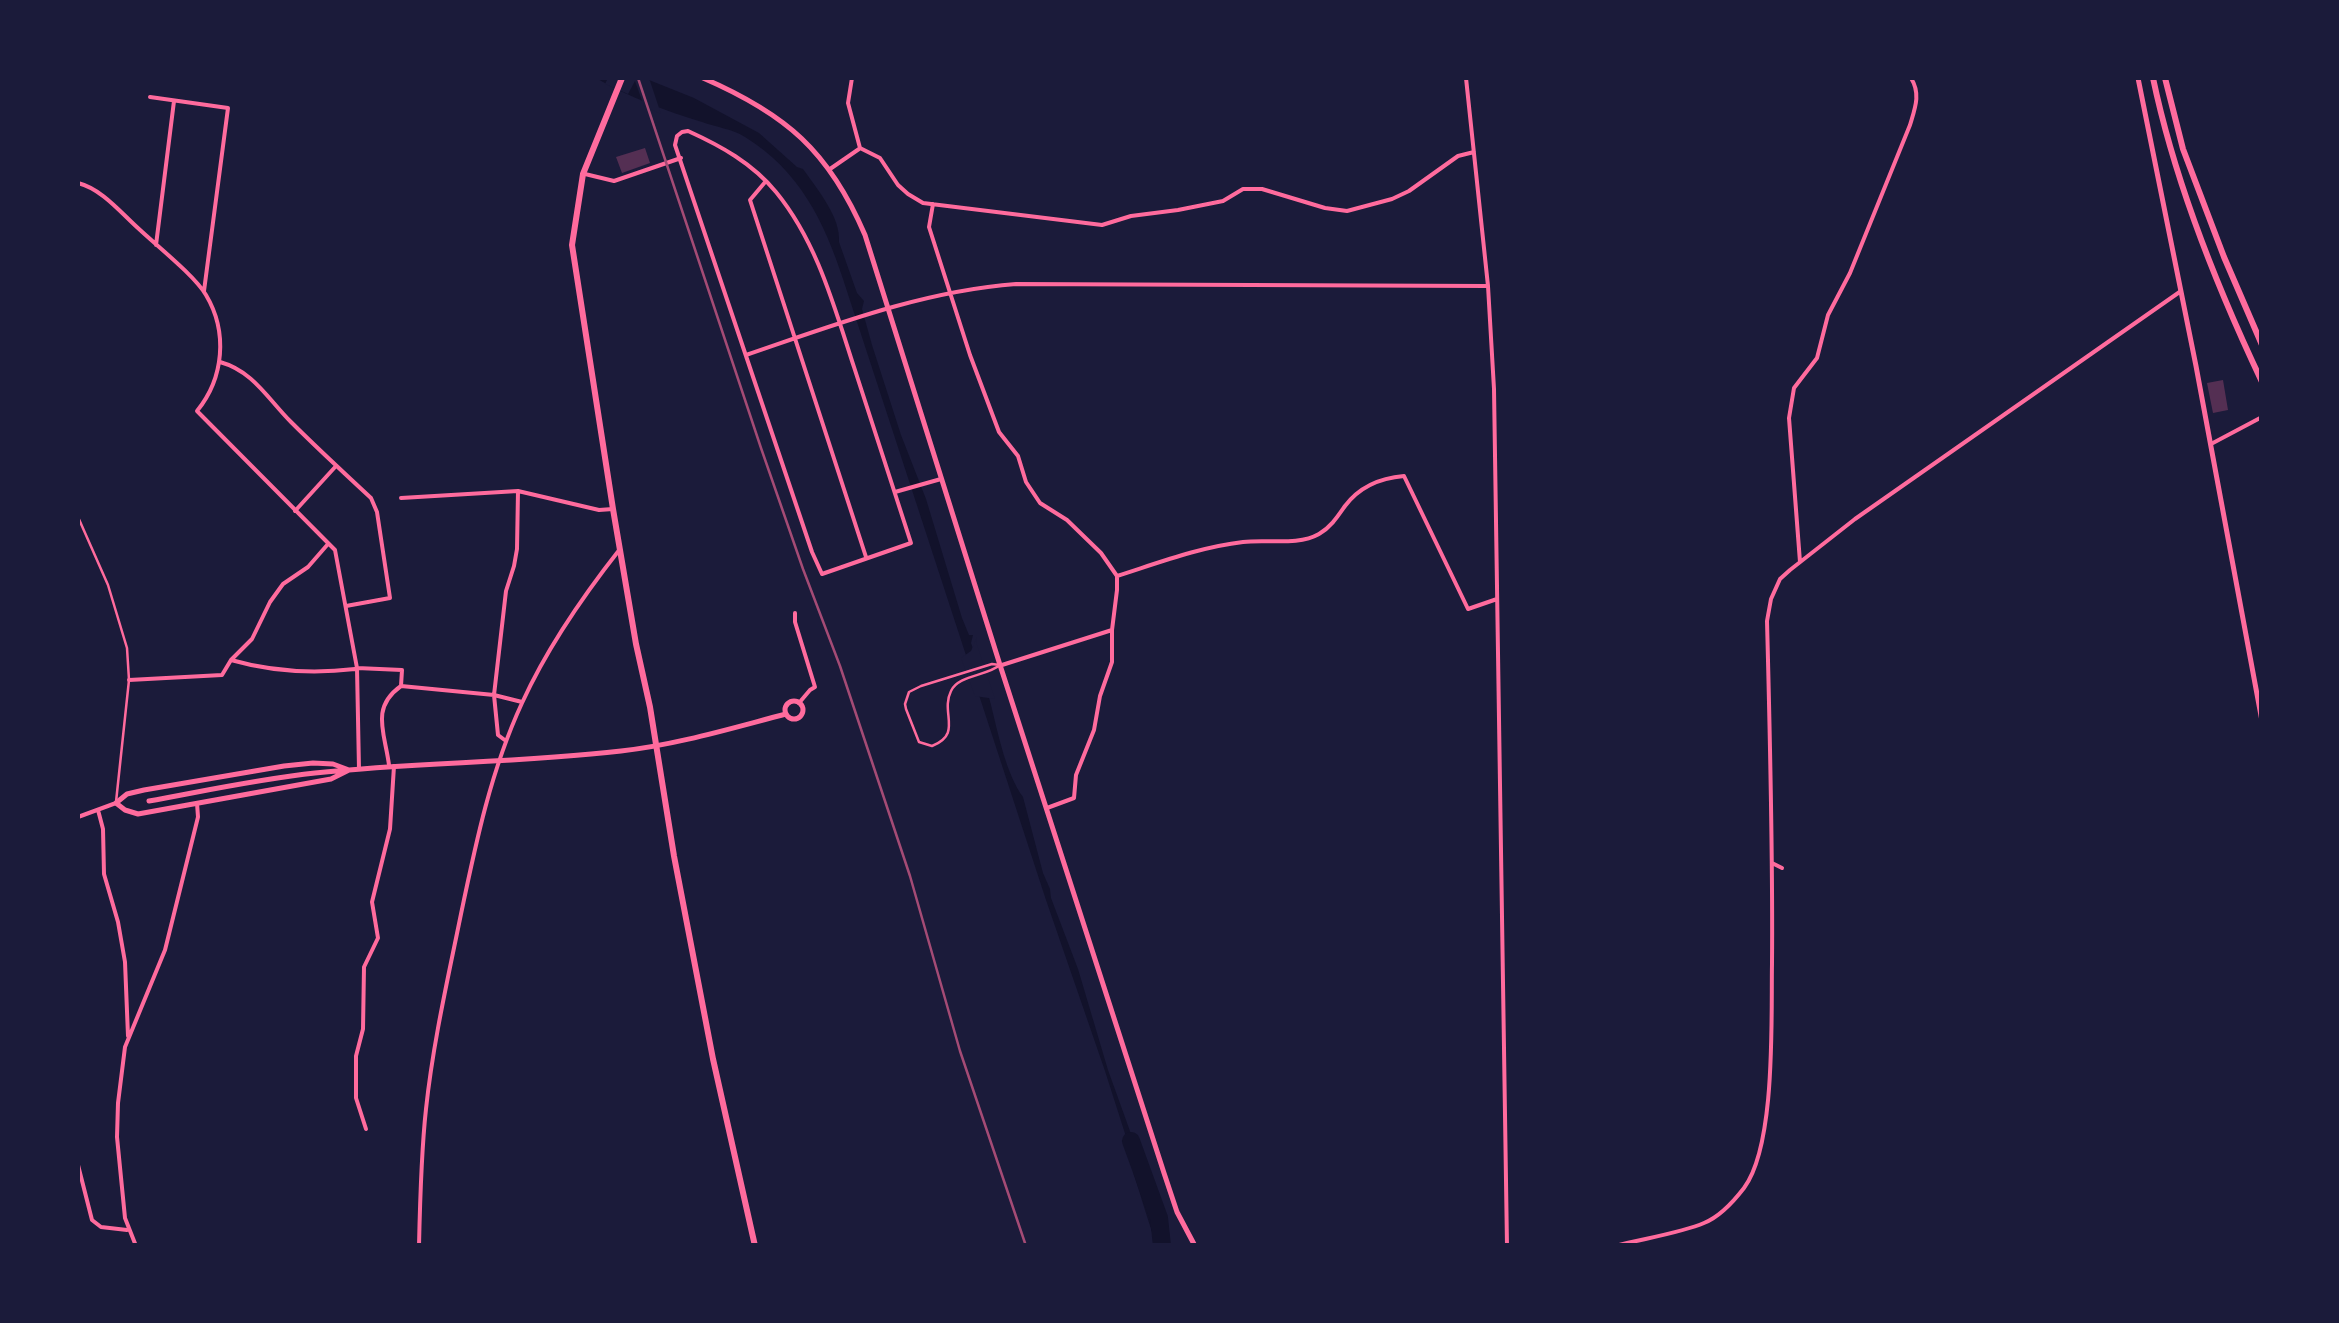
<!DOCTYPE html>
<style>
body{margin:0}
#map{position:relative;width:2339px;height:1323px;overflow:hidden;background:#1b1b3a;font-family:"Fira Sans",sans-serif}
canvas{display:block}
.frame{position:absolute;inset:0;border:80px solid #1b1b3a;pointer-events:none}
</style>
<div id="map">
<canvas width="2339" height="1323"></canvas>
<div class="frame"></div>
</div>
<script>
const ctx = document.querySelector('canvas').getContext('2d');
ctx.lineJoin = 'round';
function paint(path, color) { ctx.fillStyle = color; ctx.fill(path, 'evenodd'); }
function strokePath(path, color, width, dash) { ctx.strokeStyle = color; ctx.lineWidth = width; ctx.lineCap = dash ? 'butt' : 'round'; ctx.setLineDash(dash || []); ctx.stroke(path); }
const water = new Path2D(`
 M596,78H644L694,98L759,133L797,167L803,169C817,189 841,217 839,242L857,293L864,301L862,309L872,345L901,435L926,499L962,618L969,635H973L971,643C978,663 986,684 991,705C998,733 1006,774 1023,797L1043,873L1050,889L1051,898L1078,969L1108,1070L1135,1145L1162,1245H1156L1134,1175L1129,1146L1105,1071L1046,900L843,279C824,221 799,170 745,137C733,129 715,127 702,122C666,111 628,97 596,78Z`);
const pier = new Path2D(`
 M608,78H649L661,114L644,106L635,81L628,94L605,84Z
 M977,637L976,642L995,699L975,696L961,658L971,651Z`);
const river = new Path2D(`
 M1131,1141L1159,1218L1162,1246`);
const building = new Path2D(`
 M645,148L650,163L622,173L616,157Z
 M2223,380L2228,410L2213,413L2207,383Z`);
const service = new Path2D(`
 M78,517L108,585L127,648L129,680L116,802
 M992,664L1000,665C987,676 958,675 951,691C940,713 963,734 932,746L919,742L906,709L905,704L909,692L921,686Z`);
const minor = new Path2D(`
 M852,78L848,103L860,148L880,158L898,185L908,194L923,203L1102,225L1131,216L1178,210L1223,201L1243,189H1262L1325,208L1347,211L1392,199L1409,191L1458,156L1474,152
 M1466,78L1488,286L1494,389L1507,1246
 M150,97L228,108L204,291
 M688,131C721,146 752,163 776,192C817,242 834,306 854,367C873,426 892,485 911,543L822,574L812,552L675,145L677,136L682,132Z
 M830,169L859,149
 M585,174L614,181L681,158
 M766,181L750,200L866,557
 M78,183C102,189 121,213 139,229C156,245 195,276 206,295C228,332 224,378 197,411L335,550L357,668L359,769
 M933,204L929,227L970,355L999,432L1018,456L1026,482L1040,503L1067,520L1101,553L1117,576V590L1112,630V662L1100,696L1094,730L1076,775L1074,798L1047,808
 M156,245L174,101
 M746,355C834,325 923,291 1016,284L1486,286
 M220,362C253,371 268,399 291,422C317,448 344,473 371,498L377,512L390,598L346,606
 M2211,444L2262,417
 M895,492L941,479
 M401,498L518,491
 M295,511L336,466
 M1800,562L1789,418L1794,388L1817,358L1828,315L1850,273L1910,125C1915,108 1921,94 1911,78
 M1117,576C1158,563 1200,547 1243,542C1267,539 1298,546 1319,534C1331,527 1338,516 1345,506C1360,486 1380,478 1404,476L1468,609L1497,599
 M795,613V622L815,687L810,690L799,703
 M231,660C273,672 312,674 355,669
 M1002,665L1112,630
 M357,668L402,670L401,686
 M129,680L222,675L231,660L252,639L270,602L283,584L308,567L328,544
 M506,741L498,735L494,695L506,591L514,566L517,549L518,491L599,510L613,509
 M389,765C385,733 370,708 401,686L494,695L522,702
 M98,810L103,829L104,874L118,922L125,962L128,1036
 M78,817L116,803
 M1772,863L1782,868
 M366,1129L356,1098V1056L363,1029L364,967L378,938L372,902L390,829L394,766
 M78,1165L92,1220L101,1227L127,1230
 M136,1246L125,1218L117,1137L118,1103L125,1047L165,950L198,817L197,803
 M419,1246C420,1200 421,1154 426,1109C433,1043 448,978 461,914C476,842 491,770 522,703C547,648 583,596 620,549
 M1615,1246C1641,1239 1681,1233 1704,1223C1719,1217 1734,1201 1744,1188C1776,1145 1771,1019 1772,964C1773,850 1770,735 1767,621L1771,599L1780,579L1790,570L1855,519L2181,291`);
const tertiary = new Path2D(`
 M703,78C786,114 829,151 865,235L1000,665L1164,1173L1177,1212L1195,1246
 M2138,78L2196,366L2262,721
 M785 710a9 9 0 1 1 18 0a9 9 0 1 1-18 0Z
 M313,763L333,764L349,770L331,779L138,814L125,810L116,803L127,794L144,790L284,766Z
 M149,801C204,791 259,779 315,773C417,762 519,763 621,751C676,745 732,728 786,714`);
const primary = new Path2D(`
 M622,78L583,174L572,245L613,509L636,644L650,707L674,856L713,1059L755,1246`);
const trunk = new Path2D(`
 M2153,78C2175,183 2216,285 2262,382
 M2165,78L2183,149L2224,257L2262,345`);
const rail = new Path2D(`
 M638,78L761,448L803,569L840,666L910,876L960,1051L1026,1246`);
paint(water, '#12122b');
paint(pier, '#1b1b3a');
strokePath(river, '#12122b', 18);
paint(building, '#542f53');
strokePath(service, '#ff6b9d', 2.5);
strokePath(minor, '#ff6b9d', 4);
strokePath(tertiary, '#ff6b9d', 5);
strokePath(primary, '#ff6b9d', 6);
strokePath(trunk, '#ff6b9d', 6);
strokePath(rail, '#a44b75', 2.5);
</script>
